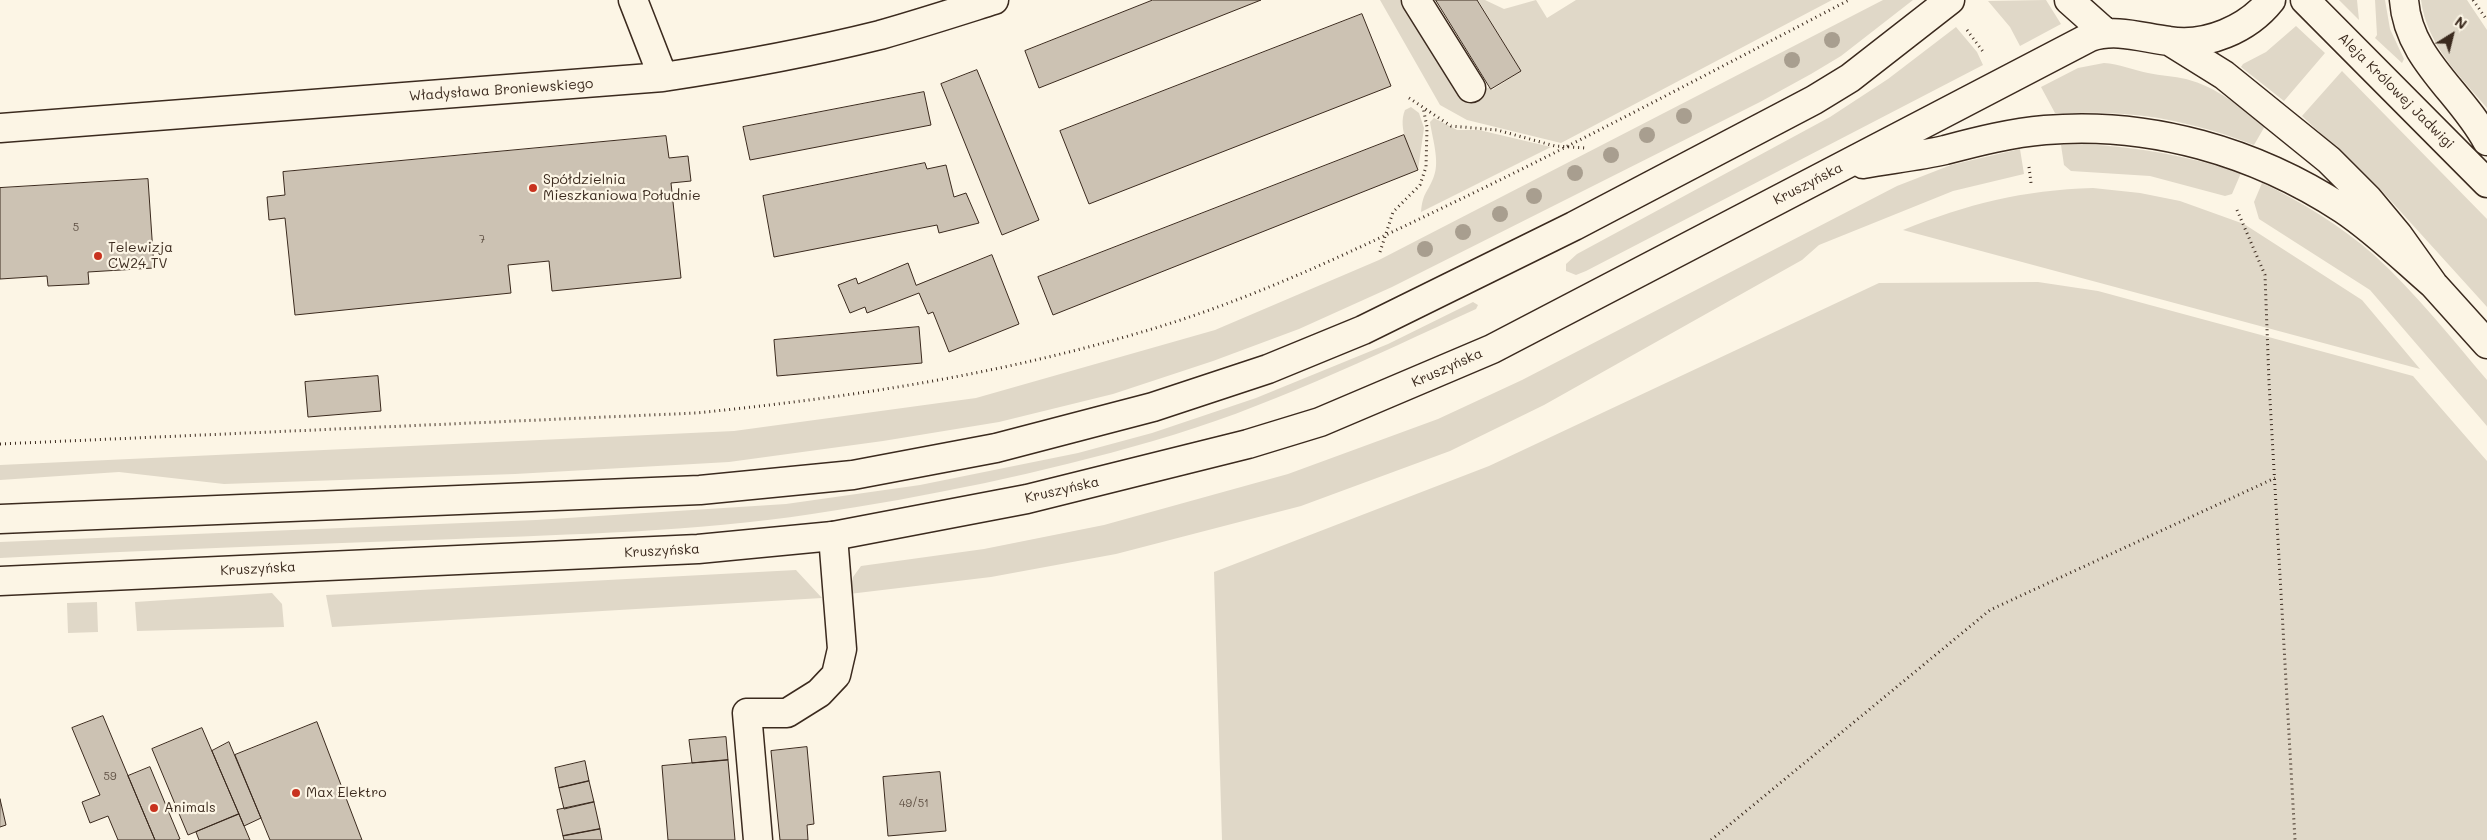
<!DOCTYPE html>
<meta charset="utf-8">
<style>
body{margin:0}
#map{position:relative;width:2487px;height:840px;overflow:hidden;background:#fcf5e5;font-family:Mali,sans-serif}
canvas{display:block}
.north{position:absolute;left:2427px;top:10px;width:50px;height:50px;-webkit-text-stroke:4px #fcf5e5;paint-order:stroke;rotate:36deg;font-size:14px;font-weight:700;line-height:20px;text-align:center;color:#3b2a1e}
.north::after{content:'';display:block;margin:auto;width:18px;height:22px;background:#3b2a1e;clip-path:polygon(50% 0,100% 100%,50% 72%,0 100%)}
</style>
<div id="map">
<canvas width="2487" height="840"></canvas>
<div class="north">N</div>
</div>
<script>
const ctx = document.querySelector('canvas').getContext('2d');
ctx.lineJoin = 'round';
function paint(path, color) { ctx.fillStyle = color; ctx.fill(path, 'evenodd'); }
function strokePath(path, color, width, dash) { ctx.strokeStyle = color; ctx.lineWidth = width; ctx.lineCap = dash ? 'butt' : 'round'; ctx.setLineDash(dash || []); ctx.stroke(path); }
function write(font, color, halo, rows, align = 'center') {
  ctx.font = font + ' Mali,sans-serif'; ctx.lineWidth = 4.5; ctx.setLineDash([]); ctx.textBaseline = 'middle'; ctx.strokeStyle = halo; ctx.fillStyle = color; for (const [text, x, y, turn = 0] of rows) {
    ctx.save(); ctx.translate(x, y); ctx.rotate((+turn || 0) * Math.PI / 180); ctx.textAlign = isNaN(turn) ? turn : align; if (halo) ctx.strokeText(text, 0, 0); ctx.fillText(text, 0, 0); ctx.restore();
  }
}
const green = new Path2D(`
 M1380,0H1400L1464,103L1489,87L1492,90L1521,71L1478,0H1485L1504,9L1536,0L1547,18L1576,0H1832L1561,143L1467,120L1440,105Z
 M1883,0H1913L1841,56L1811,74L1760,102L1392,287L1299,329L1213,361L1113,394L999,422L883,441L729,462L515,474L224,484L119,472L0,480V465L734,431L976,398L1215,330L1379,260Z
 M2046,0L2061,24L2020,46L2010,27L1988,1Z
 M2339,0H2357L2359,20Z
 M2375,0H2385L2390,29L2404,59L2402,63L2375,38L2377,35Z
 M2421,0H2467L2487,30V108C2459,75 2427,45 2421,0Z
 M2296,26L2325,53L2284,101L2241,67L2243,64L2266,52Z
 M1956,27L1977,52L1983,65L1586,271L1576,275L1566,271V264L1577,254L1830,117L1888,79Z
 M2104,63C2119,64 2133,70 2148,73C2161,76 2174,76 2186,79C2217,87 2240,107 2265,126L2254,145C2213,129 2168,117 2124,114C2101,112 2078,113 2055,113L2041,87L2078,68Z
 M2342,71L2487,219V307L2381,190L2302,116Z
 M1411,107L1419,113L1424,128L1418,170C1411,152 1397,129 1405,110Z
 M1434,118L1457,130H1479L1551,147L1421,212C1423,191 1428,193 1434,176C1440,161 1432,137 1430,122Z
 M2084,144C2138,147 2189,156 2241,173L2232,194L2225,196L2150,176L2071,171L2064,165L2061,145Z
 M2020,149L2024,174L1953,191L1819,245L1802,260L1544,405L1450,451L1301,506L1116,554L991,577L849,594L853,577L861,566L984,549L1104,525L1288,474L1438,419L1522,380L1897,186L1951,165Z
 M2262,183C2302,202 2341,226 2374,255C2416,293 2451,338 2487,380V426L2370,290L2259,219L2254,202Z
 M2093,188L2140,193L2180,201L2244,224L2362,300L2420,369L1903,230C1967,204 2023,190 2093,188Z
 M2038,282L2098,291L2413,376L2487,461V840H1222L1214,572L1489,466L1879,283Z
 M1473,302L1478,305L1476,309C1371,357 1265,409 1153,441C1042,473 927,497 812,514C694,532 574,534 456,539C304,544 152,550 0,558V542L536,520L786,504L920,485L1078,453L1152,433L1256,398L1388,344Z
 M796,570L822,598L332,627L326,595Z
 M272,593L282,604L284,627L137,631L135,602Z
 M97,602L98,632L68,633L67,603Z`);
const building = new Path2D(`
 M1153,0H1261L1039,88L1025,51Z
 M1436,0H1477L1521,71L1491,89Z
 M1362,14L1391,86L1089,204L1060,131Z
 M977,70L1039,220L1002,235L941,84Z
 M924,92L931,125L750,160L743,127Z
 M1404,135L1418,170L1053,315L1038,277Z
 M666,136L669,158L688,156L691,181L671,183L681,278L552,291L549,261L508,265L511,293L295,315L285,218L269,220L267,197L285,195L283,172Z
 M925,163L927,169L946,165L954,197L966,193L979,223L939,233L937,225L774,257L763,196Z
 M148,179L154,268L88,272L89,284L48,286L47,276L0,279V188Z
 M992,255L1019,324L949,352L933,312L928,314L919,293L867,313L865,307L850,313L838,285L856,278L858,284L908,263L916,285Z
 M919,327L922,363L777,376L774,340Z
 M378,376L381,411L308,417L305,382Z
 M103,716L155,840H118L108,816L90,823L82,802L100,795L72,728Z
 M317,722L362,840H270L235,755Z
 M202,728L239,814L188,835L152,749Z
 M726,737L728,760L692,763L689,740Z
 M229,742L261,818L244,826L212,751Z
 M807,747L814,824L807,825L808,840H780L771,751Z
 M728,760L735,840H668L662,766Z
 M585,761L589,781L559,788L555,768Z
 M150,767L180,839L177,840H155L128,776Z
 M940,772L946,831L888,836L883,777Z
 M589,781L594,802L564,809L559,788Z
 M0,799L6,825L0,827Z
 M594,802L600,829L563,836L557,810Z
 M239,814L250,840H199L196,832Z
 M600,829L602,840H564L563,836Z`);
const path = new Path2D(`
 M2473,0L2487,20
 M1967,30L1984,53
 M1409,98L1451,126L1497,130L1555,146L1586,148
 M2029,167L2031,183
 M2237,210L2265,275L2269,382L2295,840
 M1380,252L1393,212L1420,185L1426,167L1427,127L1423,107
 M0,444L696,413C845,398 992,376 1135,334C1241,304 1341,257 1440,209C1578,143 1713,71 1849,0
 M1711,840L1990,610L2275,478`);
const minor = new Path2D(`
 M633,0L663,77
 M1416,0L1471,88
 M0,128L663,77C736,66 808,53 880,35C919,24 956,12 994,0
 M758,840L747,713H787L819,693L836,675L842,649L833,536`);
const major = new Path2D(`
 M2069,0L2106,33
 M2305,0L2487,183
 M2404,0C2408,59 2461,92 2487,141
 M2171,42L2224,75L2329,160L2368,199L2398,235L2433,284L2487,344
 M1863,164C1891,159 1919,156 1945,150C1979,141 2011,133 2045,130C2150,121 2256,152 2343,209C2376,231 2404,259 2433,284
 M0,519L700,490L853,475L996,448L1153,407L1268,369L1363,330L1574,226L1814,100L1850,78L1950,0
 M0,581L698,549L833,536L1027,499L1248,444L1320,422L1492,349L2090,37C2116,28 2143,38 2169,41C2206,47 2248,29 2271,0`);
const trees = [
 [1832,40],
 [1792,60],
 [1684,116],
 [1647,135],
 [1611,155],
 [1575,173],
 [1534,196],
 [1500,214],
 [1463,232],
 [1425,249]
];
const markers = [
 [533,188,5,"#c8321e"],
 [98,256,5,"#c8321e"],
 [296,793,5,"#c8321e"],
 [154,808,5,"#c8321e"]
];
const numberNames = [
 ["5",76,228],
 ["7",482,240],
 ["59",110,777],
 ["49/51",914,804]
];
const streetNames = [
 ["Władysława Broniewskiego",501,90,-4],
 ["Aleja Królowej Jadwigi",2396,91,45],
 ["Kruszyńska",1808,184,-27],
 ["Kruszyńska",1447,368,-24],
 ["Kruszyńska",1062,490,-13],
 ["Kruszyńska",662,551,-3],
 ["Kruszyńska",258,569,-3]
];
const poiNames = [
 ["Spółdzielnia",543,180],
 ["Mieszkaniowa Południe",543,196],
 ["Telewizja",108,248],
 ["CW24 TV",108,264],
 ["Max Elektro",306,793],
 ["Animals",164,808]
];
paint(green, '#e0d8c8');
paint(building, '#ccc2b3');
strokePath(building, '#3b2a1e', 1);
strokePath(minor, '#3b2a1e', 31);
strokePath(major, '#3b2a1e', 31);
strokePath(path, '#3b2a1e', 3, [1, 4]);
strokePath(minor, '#fcf5e5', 28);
strokePath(major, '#fcf5e5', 28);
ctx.fillStyle = '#a89e8f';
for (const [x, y] of trees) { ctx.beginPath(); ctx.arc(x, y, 8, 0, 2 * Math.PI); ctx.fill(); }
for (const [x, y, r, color] of markers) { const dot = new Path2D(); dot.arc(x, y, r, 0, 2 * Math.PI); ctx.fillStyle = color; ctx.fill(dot); strokePath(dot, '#fcf5e5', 2); }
write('11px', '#5f5043', null, numberNames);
write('14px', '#3b2a1e', '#fcf5e5', streetNames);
write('14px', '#3b2a1e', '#fcf5e5', poiNames, 'left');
</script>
